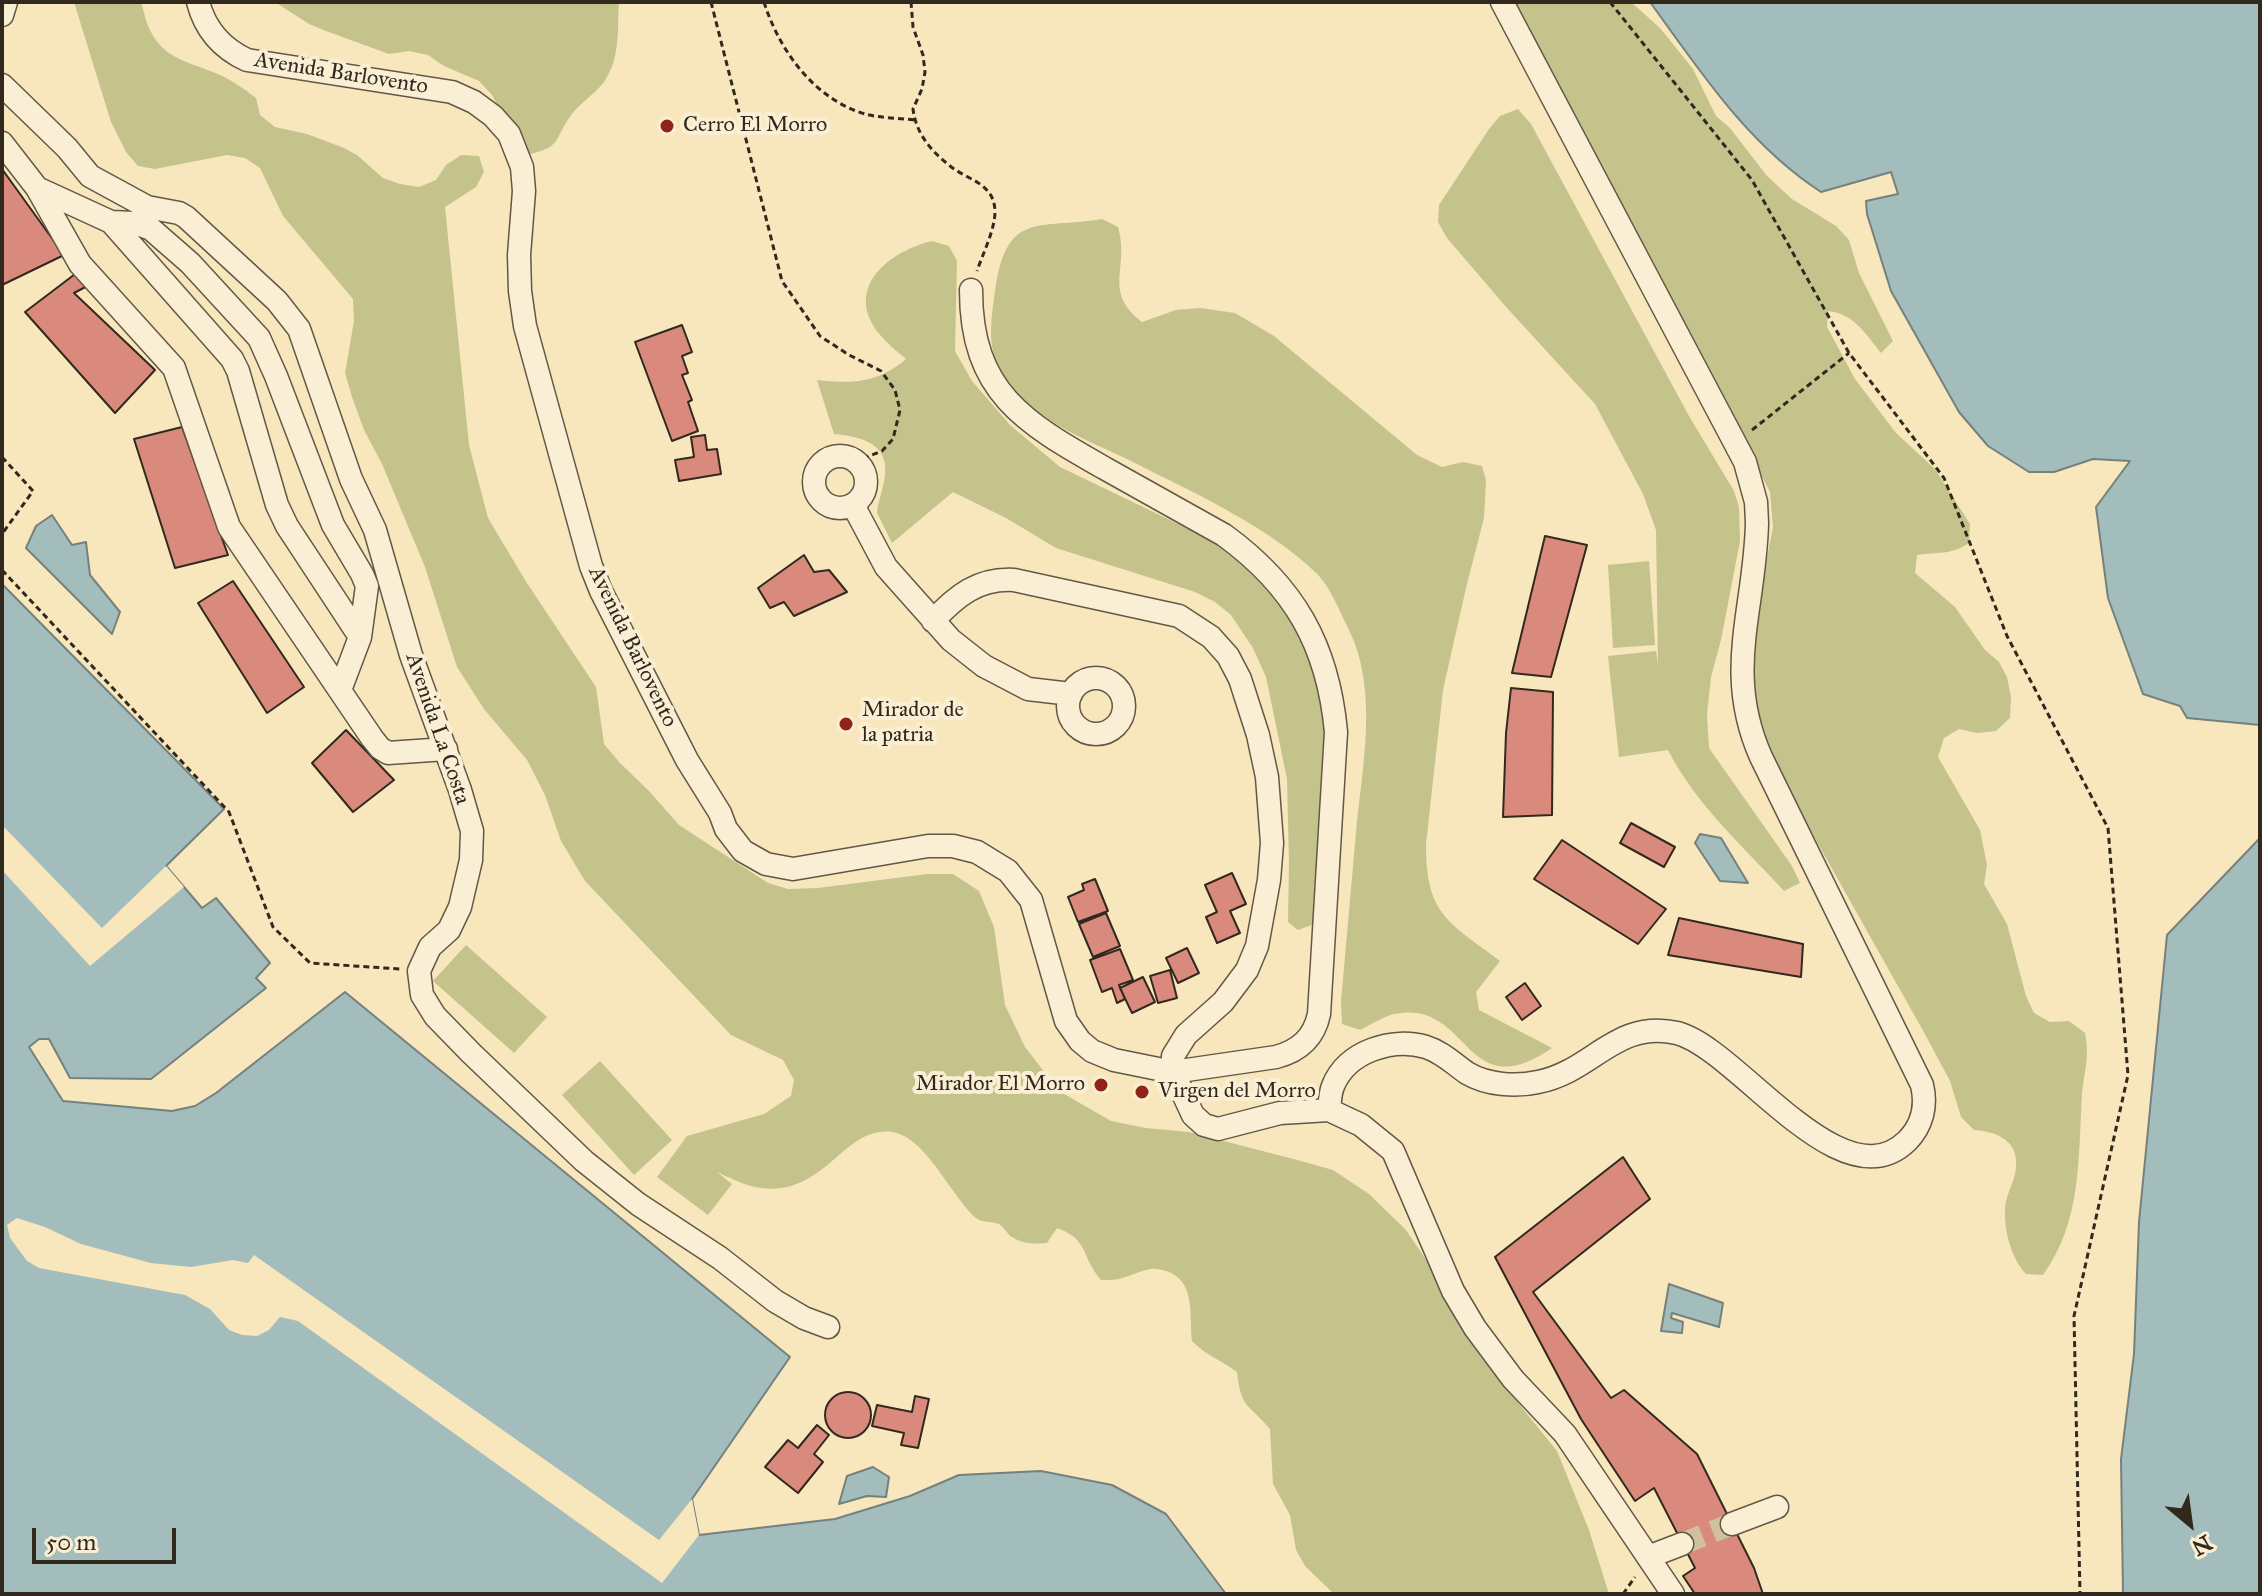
<!DOCTYPE html>
<style>
body{margin:0}
#map{position:relative;width:2262px;height:1596px;overflow:hidden;background:#f8e6bd;font-family:"IM FELL Great Primer",serif}
canvas{display:block}
.frame{position:absolute;inset:0;border:4px solid #31291e;pointer-events:none}
.north{position:absolute;left:2150px;top:1484px;width:80px;height:80px;-webkit-text-stroke:6px #faefd4;paint-order:stroke;rotate:151deg;font-size:22px;font-weight:700;line-height:32px;text-align:center;color:#31291e}
.north::after{content:'';display:block;margin:auto;width:28px;height:36px;background:#31291e;clip-path:polygon(50% 0,100% 100%,50% 72%,0 100%)}
.scale{position:absolute;left:32px;top:1528px;width:144px;height:36px;box-sizing:border-box;border:4px solid #31291e;border-top:0;padding-left:10px;font-size:24px;line-height:28px;white-space:nowrap;color:#31291e;-webkit-text-stroke:6px #faefd4;paint-order:stroke}
</style>
<div id="map">
<canvas width="2262" height="1596"></canvas>
<div class="frame"></div>
<div class="north">N</div>
<div class="scale">50 m</div>
</div>
<script>
const ctx = document.querySelector('canvas').getContext('2d');
ctx.lineJoin = 'round';
function paint(path, color) { ctx.fillStyle = color; ctx.fill(path, 'evenodd'); }
function strokePath(path, color, width, dash) { ctx.strokeStyle = color; ctx.lineWidth = width; ctx.lineCap = dash ? 'butt' : 'round'; ctx.setLineDash(dash || []); ctx.stroke(path); }
function write(font, color, halo, rows, align = 'center') {
  ctx.font = font + ' "IM FELL Great Primer",serif'; ctx.lineWidth = 8; ctx.setLineDash([]); ctx.textBaseline = 'middle'; ctx.strokeStyle = halo; ctx.fillStyle = color; for (const [text, x, y, turn = 0] of rows) {
    ctx.save(); ctx.translate(x, y); ctx.rotate((+turn || 0) * Math.PI / 180); ctx.textAlign = isNaN(turn) ? turn : align; if (halo) ctx.strokeText(text, 0, 0); ctx.fillText(text, 0, 0); ctx.restore();
  }
}
const green = new Path2D(`
 M74,2H141C144,12 146,23 151,32C164,58 188,62 213,72C229,78 243,88 256,98L260,115L275,127L307,134L344,148L357,155L383,178L400,184L419,187L436,180L446,165L461,155L479,156L484,172L476,187L445,207L469,445L488,518L525,580L596,687L604,744L620,763L649,791L679,825L768,883L788,889L818,888L927,874H953L979,891L994,927L1005,1005L1025,1047L1059,1091L1111,1121L1146,1128L1189,1132L1301,1161L1333,1170L1369,1194L1406,1230L1457,1306L1485,1362L1557,1451L1589,1530L1609,1594H1334L1305,1566L1296,1550L1290,1515L1273,1484L1270,1429C1248,1403 1241,1409 1237,1372C1221,1360 1205,1355 1192,1341C1189,1317 1196,1283 1169,1272C1163,1270 1156,1268 1150,1269C1128,1274 1126,1281 1101,1280C1081,1257 1089,1239 1057,1228L1047,1243C1034,1244 1023,1244 1012,1237C1007,1234 1004,1227 999,1224C991,1221 982,1223 976,1218C951,1196 925,1136 892,1132C841,1125 824,1204 751,1186C740,1183 728,1177 717,1172L732,1184L708,1215L657,1177L687,1136L764,1114L791,1096L794,1080L783,1060L731,1035L585,881L561,841L545,795L527,760L484,709L457,667L425,567L382,464L364,430L352,397L345,373L354,321L353,299L283,216L260,168L245,158L227,155L155,169L138,166L126,152L111,122Z
 M275,2H619C617,30 621,57 604,82C594,95 578,104 569,118C554,140 561,147 530,154L509,127L492,95L479,81L444,66L428,55L409,51L389,54L326,31L309,24Z
 M1510,2H1631L1660,28L1693,69L1716,116L1730,128L1767,176L1792,199L1836,226L1849,240L1859,273L1893,341L1881,353C1865,333 1854,314 1828,311L1827,327L1855,379L1896,433L1935,469L1970,524L1969,543C1952,555 1937,552 1917,555L1915,573L1955,607L1985,650L1999,662L2007,677L2011,697L2010,718L1996,731L1977,733L1959,729L1944,738L1938,757L1980,830L1987,865L1984,884L2007,924L2026,996L2034,1013L2050,1022L2069,1021L2085,1033C2090,1058 2084,1071 2082,1095C2078,1158 2082,1221 2043,1275L2026,1274C2011,1258 2004,1231 2005,1209C2005,1199 2011,1188 2014,1178C2023,1146 2004,1132 1974,1130L1961,1117L1950,1081L1926,1036L1799,810L1752,735L1745,671L1773,527L1770,492L1688,332Z
 M1518,109L1531,124L1689,416L1734,491L1739,507L1740,541L1721,640L1711,677L1707,714L1709,748L1792,866L1800,883L1784,891C1743,846 1696,805 1668,750L1619,757L1608,656L1656,651L1658,664L1656,530L1643,494L1595,404L1507,308L1447,238L1438,222L1439,205L1489,129L1500,116Z
 M1102,219L1118,227C1130,269 1102,291 1142,322L1176,310L1200,308L1235,313L1274,336L1417,455L1442,467L1463,462L1482,466L1486,480L1484,518L1466,588L1443,690L1426,844C1426,916 1448,921 1500,961L1476,992L1479,1010L1552,1048C1463,1109 1471,998 1394,1014C1383,1017 1370,1025 1360,1030L1342,1024L1341,1001C1346,945 1351,889 1356,832C1362,768 1379,691 1349,630C1340,612 1330,586 1316,573C1268,526 1194,493 1135,463C1085,438 1023,419 997,363C987,341 992,314 995,291C1007,209 1038,230 1102,219Z
 M932,241L949,246L957,261L955,351L972,381L1010,425L1060,467L1224,546L1304,618L1324,702L1328,782L1317,923L1298,930L1288,922L1289,862L1287,779L1266,677L1253,648L1231,615L1215,602L1195,592L1056,548L1006,518L953,492L892,543L877,513C878,502 882,492 884,482C892,444 864,437 834,434L817,380C852,384 878,383 906,359C893,348 875,334 869,317C854,277 898,249 932,241Z
 M1649,561L1655,645L1613,648L1608,565Z
 M466,945L547,1017L514,1053L433,981Z
 M600,1061L672,1140L634,1175L562,1095Z`);
const water = new Path2D(`
 M1650,2H2260V725L2187,718L2180,706L2143,694L2108,598L2096,507L2130,461L2093,459L2054,472H2029L1988,446L1959,412L1891,291L1867,214L1866,201L1898,194L1891,172L1821,192C1748,145 1700,71 1650,2Z
 M52,515L72,545L86,542L90,575L120,612L112,634L26,548L36,526Z
 M2,584L224,809L166,866L202,908L216,898L270,963L256,978L266,988L151,1079L70,1078L49,1039H39L29,1047L63,1101L172,1111L195,1106L216,1093L345,992L790,1357L692,1499L699,1535L835,1519L910,1496L959,1475L1041,1471L1112,1485L1166,1514L1226,1594H2Z
 M1700,834L1721,838L1748,883L1720,881L1695,843Z
 M2260,838V1594H2123L2121,1459L2134,1354L2139,1222L2167,935Z
 M1669,1284L1723,1303L1719,1327L1672,1313L1671,1318L1683,1322L1682,1333L1661,1331Z
 M873,1467L889,1477L886,1497L867,1496L839,1504L847,1476Z`);
const pier = new Path2D(`
 M2,825L102,928L166,866L184,887L90,966L2,870Z
 M17,1218L45,1227L81,1244L151,1263L191,1267L233,1260L248,1263L254,1255L659,1540L692,1499L699,1535L662,1583L298,1321L280,1317L269,1330L257,1336L242,1335L229,1330L210,1309L185,1295L39,1268L27,1261L10,1238L7,1225Z`);
const building = new Path2D(`
 M2,169L64,255L2,285Z
 M83,268L93,283L74,293L155,370L115,413L25,312Z
 M682,325L692,352L682,356L688,373L682,375L692,400L688,402L698,431L672,441L635,342Z
 M182,427L228,555L175,568L134,439Z
 M705,435L707,450L717,449L721,474L679,481L675,460L694,457L691,437Z
 M1545,536L1587,545L1551,677L1512,673Z
 M804,555L814,572L829,570L847,592L794,616L784,602L770,608L758,588Z
 M233,581L304,687L267,713L198,603Z
 M1511,688L1553,692L1552,815L1503,817L1506,733Z
 M346,730L394,780L353,812L312,763Z
 M1631,823L1675,847L1664,867L1620,843Z
 M1562,840L1666,909L1638,944L1534,879Z
 M1232,873L1246,904L1230,911L1240,933L1217,943L1206,917L1217,912L1205,885Z
 M1095,879L1108,911L1078,922L1068,897L1084,890L1082,884Z
 M1106,913L1120,946L1093,957L1079,924Z
 M1679,918L1803,944L1801,977L1668,955Z
 M1187,948L1199,973L1178,983L1166,958Z
 M1120,949L1133,980L1119,985L1125,999L1117,1003L1112,988L1102,992L1090,960Z
 M1170,970L1177,998L1158,1003L1150,976Z
 M1143,977L1155,1002L1132,1013L1120,988Z
 M1525,983L1541,1006L1522,1020L1506,997Z
 M1623,1157L1650,1199L1533,1292L1611,1398L1624,1390L1697,1454L1754,1568L1763,1594H1695L1683,1576L1695,1568L1654,1488L1635,1501L1581,1419L1495,1257Z
 M825 1415a23 23 0 1 1 46 0a23 23 0 1 1-46 0Z
 M915,1396L929,1399L918,1448L901,1445L904,1433L872,1426L877,1405L912,1412Z
 M817,1425L829,1435L814,1454L823,1462L798,1493L765,1467L788,1440L798,1448Z`);
const minorTunnel = new Path2D(`
 M1682,1544L1732,1524`);
const path = new Path2D(`
 M711,2L782,281L820,336L849,355L881,371L895,390L900,410L893,439L882,451L857,461
 M764,2C779,50 814,99 865,114C880,118 898,118 914,120
 M911,2L913,27L923,55L925,72L922,89L913,109C916,133 930,150 949,165C966,180 994,182 995,211C995,230 983,253 977,271
 M1610,2L1752,180L1849,353L1944,478L2007,636L2108,828L2128,1075L2074,1316L2080,1594
 M1752,430L1849,353
 M2,457L33,491L2,534
 M2,570L229,812L273,927L310,963L400,969
 M1623,1594L1635,1577`);
const minor = new Path2D(`
 M198,2C205,29 221,48 247,60L452,92L474,102L493,116L509,134L522,167L524,191L519,255L520,291L525,326L591,566L601,591L687,760L720,813L726,829L743,851L766,864L793,869L928,846H953L977,852L1008,871L1031,900L1066,1021L1080,1041L1092,1051L1114,1060L1173,1072L1276,1057C1299,1051 1314,1038 1319,1014L1336,732C1328,645 1294,586 1224,535C1184,513 1145,491 1106,469C1025,423 971,393 971,290
 M2,15L6,2
 M2,85L67,148L90,176L147,207L179,213L186,217L277,301L299,329L351,479L375,530L411,655L460,790L472,831L471,860L460,907L449,930L430,947L419,971L422,995L435,1016L471,1053L584,1161L638,1204L720,1258L775,1301L804,1318L828,1327
 M2,143L37,188L80,264L174,368L229,527L372,738L380,748L388,753L446,749
 M37,188L111,222L135,223L151,229L190,263L259,338L276,376L333,525L362,574L367,586L360,637L340,690
 M111,222L232,359L238,371L277,505L287,526L360,637
 M814 482a26 26 0 1 1 52 0a26 26 0 1 1-52 0Z
 M853,505L886,567L951,640L984,666L1028,689L1071,694
 M933,621C956,596 978,578 1014,580L1179,616L1211,637L1228,656L1240,679L1258,735L1267,777L1272,843L1269,880L1257,946L1247,970L1223,1002L1186,1035L1173,1056V1072L1193,1115L1204,1125L1218,1129L1280,1113L1329,1110L1361,1125L1393,1151L1453,1291L1475,1328L1513,1379L1565,1434L1673,1594
 M1068 706a28 28 0 1 1 56 0a28 28 0 1 1-56 0Z
 M1329,1110C1330,1102 1330,1093 1333,1086C1347,1051 1393,1037 1426,1047C1442,1052 1454,1064 1467,1073C1487,1085 1516,1087 1538,1082C1592,1072 1616,1019 1677,1033C1737,1048 1841,1205 1907,1141C1922,1126 1927,1106 1922,1085L1761,757C1723,672 1755,610 1757,523L1756,502L1745,462L1502,2
 M1732,1524L1777,1507
 M1648,1557L1682,1544`);
const markers = [
 [667,126,8,"#8f2418"],
 [846,724,8,"#8f2418"],
 [1101,1085,8,"#8f2418"],
 [1142,1092,8,"#8f2418"]
];
const streetNames = [
 ["Avenida Barlovento",341,74,9],
 ["Avenida Barlovento",632,647,64],
 ["Avenida La Costa",437,729,71]
];
const poiNames = [
 ["Cerro El Morro",683,126],
 ["Mirador de",862,711],
 ["la patria",862,736],
 ["Mirador El Morro",1085,1085,"right"],
 ["Virgen del Morro",1158,1092]
];
paint(green, '#c4c38c');
paint(water, '#a3bcbc');
strokePath(water, '#75817d', 2);
paint(pier, '#f8e6bd');
paint(building, '#da8a7c');
strokePath(building, '#31291e', 2);
strokePath(minorTunnel, '#d0c09d', 22, [22, 11]);
strokePath(minor, '#635846', 25);
strokePath(path, '#31291e', 3, [6, 4]);
strokePath(minor, '#faefd4', 22);
for (const [x, y, r, color] of markers) { const dot = new Path2D(); dot.arc(x, y, r, 0, 2 * Math.PI); ctx.fillStyle = color; ctx.fill(dot); strokePath(dot, '#faefd4', 3); }
write('22px', '#31291e', '#faefd4', streetNames);
write('22px', '#31291e', '#faefd4', poiNames, 'left');
</script>
